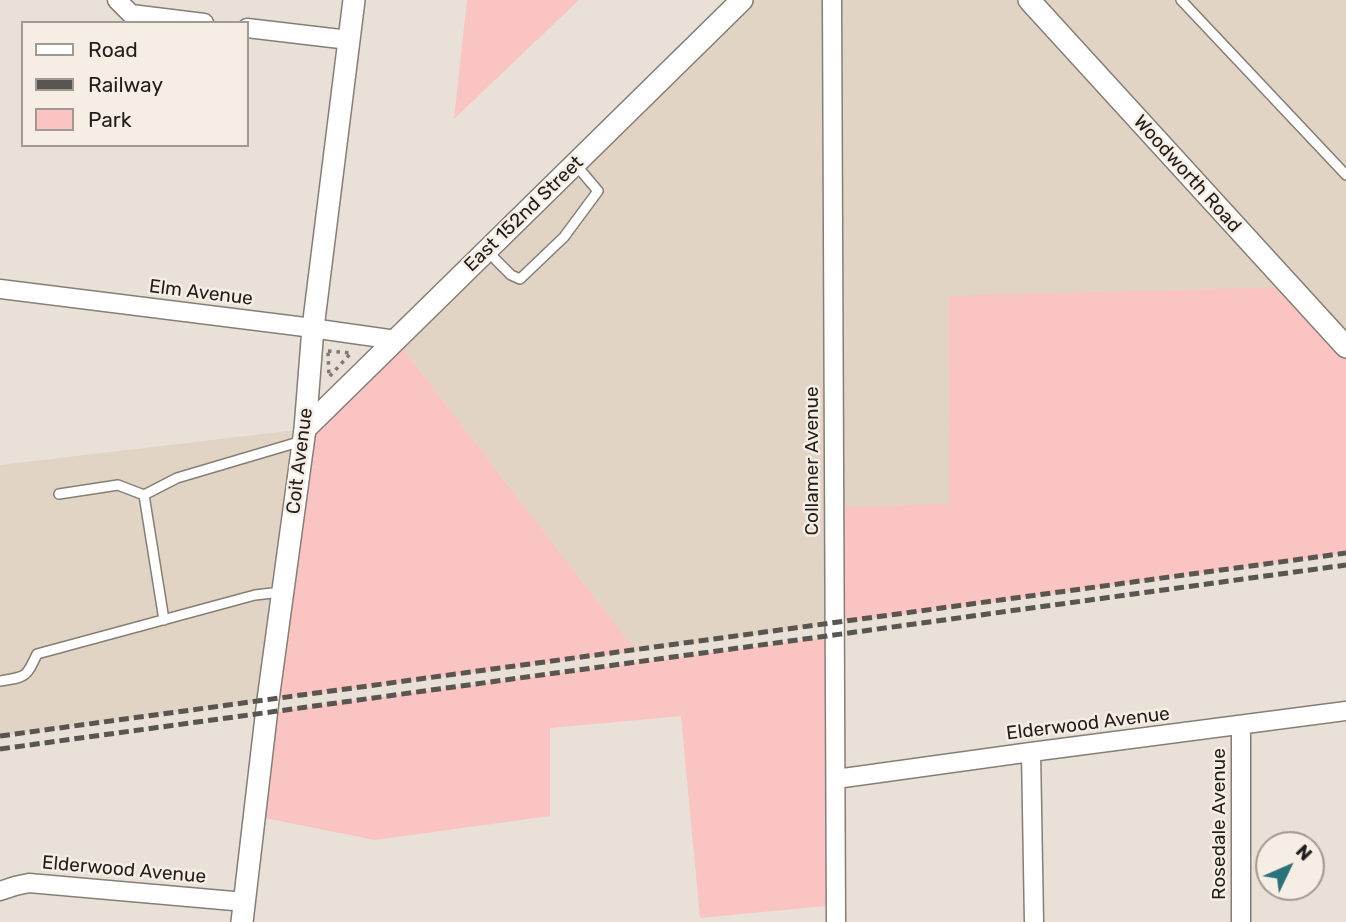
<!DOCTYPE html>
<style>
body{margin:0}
#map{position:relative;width:1346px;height:922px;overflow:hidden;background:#e9e1d7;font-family:Rubik,sans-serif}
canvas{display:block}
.legend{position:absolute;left:21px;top:21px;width:228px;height:126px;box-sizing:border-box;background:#f6eee4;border:2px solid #a09a93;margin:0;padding:9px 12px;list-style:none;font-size:21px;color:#201d1a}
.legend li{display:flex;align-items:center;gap:14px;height:35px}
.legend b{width:35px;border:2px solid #a09a93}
.north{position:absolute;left:1255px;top:831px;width:70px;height:70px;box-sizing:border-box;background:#f6eee4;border:2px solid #a09a93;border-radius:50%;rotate:46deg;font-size:19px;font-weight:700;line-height:28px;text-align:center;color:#201d1a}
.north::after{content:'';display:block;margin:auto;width:24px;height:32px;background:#2a737b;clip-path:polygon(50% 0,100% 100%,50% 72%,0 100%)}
</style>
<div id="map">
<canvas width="1346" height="922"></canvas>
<ul class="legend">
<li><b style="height:9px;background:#fff"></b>Road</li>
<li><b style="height:9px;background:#595550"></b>Railway</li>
<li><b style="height:19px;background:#f9c4c1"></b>Park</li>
</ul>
<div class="north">N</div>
</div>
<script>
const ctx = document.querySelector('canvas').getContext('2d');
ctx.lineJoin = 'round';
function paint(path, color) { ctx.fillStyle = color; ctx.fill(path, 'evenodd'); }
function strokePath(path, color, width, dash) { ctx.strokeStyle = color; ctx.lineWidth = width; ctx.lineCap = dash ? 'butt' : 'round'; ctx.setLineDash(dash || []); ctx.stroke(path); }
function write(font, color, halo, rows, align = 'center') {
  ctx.font = font + ' Rubik,sans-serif'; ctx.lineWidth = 5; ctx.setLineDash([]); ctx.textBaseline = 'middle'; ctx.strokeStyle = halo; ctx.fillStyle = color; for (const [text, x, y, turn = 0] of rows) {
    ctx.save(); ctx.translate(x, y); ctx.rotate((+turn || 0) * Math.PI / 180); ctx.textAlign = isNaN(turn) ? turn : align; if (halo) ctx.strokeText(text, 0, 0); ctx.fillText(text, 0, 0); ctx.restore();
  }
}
const built = new Path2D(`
 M742,0H1346V347L950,504L835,621L815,626L636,651L396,340Z
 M305,429L268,700L0,736V465Z`);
const green = new Path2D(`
 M467,0H579L454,119Z
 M1289,287L1346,347V553L862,620L835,621L834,507L950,504L949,296Z
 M396,340L636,651L268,700L305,429Z
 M835,636L836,905L700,918L681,716L550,728V816L375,840L255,816L267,715L298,708Z`);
const path = new Path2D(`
 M328,351L351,353L329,377Z`);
const service = new Path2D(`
 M1181,0L1346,175
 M487,251L511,275L520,279L564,237L598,191L576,165
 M59,494L118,485L144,495L177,478L302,441
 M144,495L164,620
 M0,681C26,677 26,678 37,654L255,595L281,592`);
const minor = new Path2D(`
 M117,0L131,14L204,23
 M832,0L836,922
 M247,28L349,40
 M0,289L297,326L396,340
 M1031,752L1034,922
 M836,779L1031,752L1346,711
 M0,891L15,886L29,883L245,902
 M1241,922V726`);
const tertiary = new Path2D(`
 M1029,0L1346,347
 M305,429L742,0
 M242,922L268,700L305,429L313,328L354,0`);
const rail = new Path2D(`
 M0,736L1346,553
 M0,749L1346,565`);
const streetNames = [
 ["Woodworth Road",1187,174,48],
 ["East 152nd Street",524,214,-44],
 ["Elm Avenue",201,293,7],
 ["Coit Avenue",300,461,-83],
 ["Collamer Avenue",813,461,-90],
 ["Elderwood Avenue",1088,724,-7],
 ["Rosedale Avenue",1220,824,-90],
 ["Elderwood Avenue",124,870,5]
];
paint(built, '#e1d4c5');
paint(green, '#f9c4c1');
strokePath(service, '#857e75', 12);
strokePath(minor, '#857e75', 21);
strokePath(tertiary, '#857e75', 24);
strokePath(path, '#7e7973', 3.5, [3.5, 5]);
strokePath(service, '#fff', 9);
strokePath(minor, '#fff', 18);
strokePath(tertiary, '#fff', 21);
strokePath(rail, '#595550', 5, [10, 5]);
write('19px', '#201d1a', '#f6eee4', streetNames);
</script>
